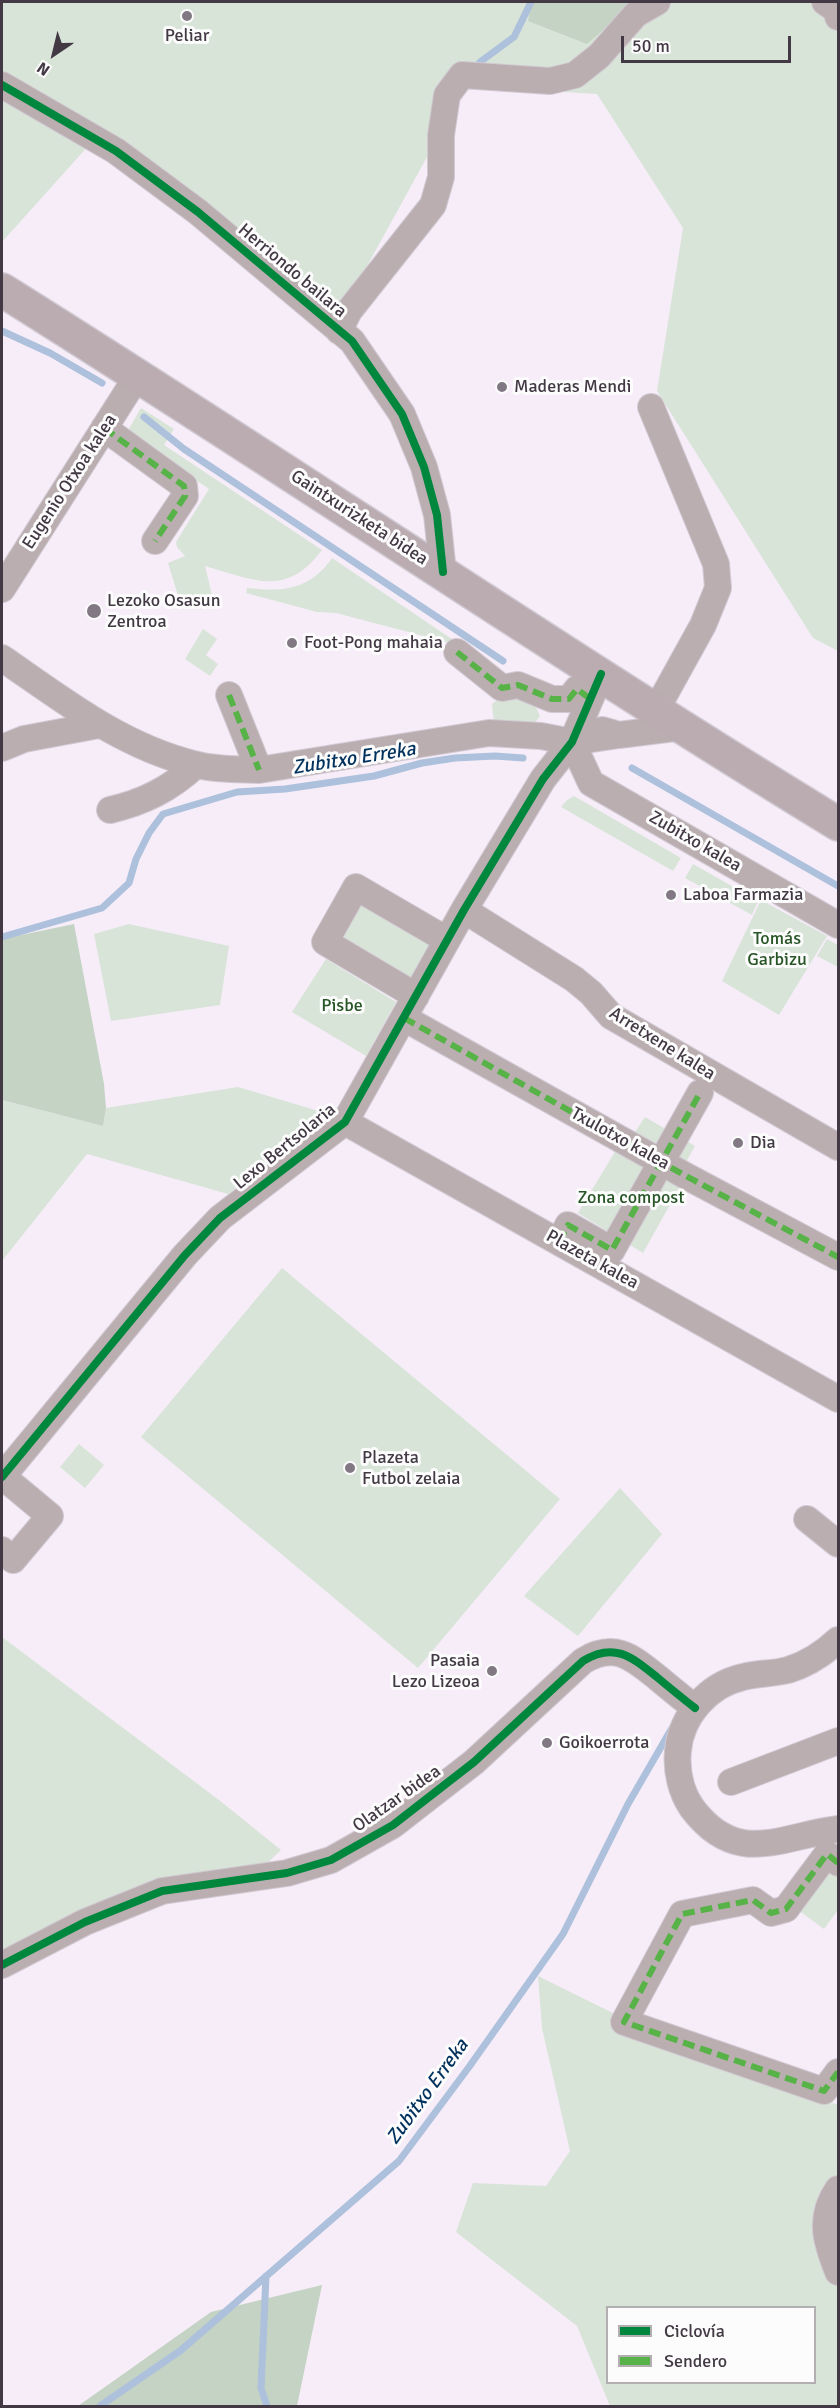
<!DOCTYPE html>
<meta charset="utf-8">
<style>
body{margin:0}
#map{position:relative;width:840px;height:2408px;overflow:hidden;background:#f6edf8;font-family:Signika,sans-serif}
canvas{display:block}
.frame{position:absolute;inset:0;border:3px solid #423944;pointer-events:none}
.legend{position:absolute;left:606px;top:2306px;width:210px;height:78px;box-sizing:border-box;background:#fcfcfc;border:2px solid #b2aeb2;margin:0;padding:8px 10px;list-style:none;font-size:18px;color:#423944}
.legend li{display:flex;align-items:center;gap:12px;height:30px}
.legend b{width:30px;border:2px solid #b2aeb2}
.north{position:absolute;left:24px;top:24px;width:60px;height:60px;-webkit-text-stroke:4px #fcfcfc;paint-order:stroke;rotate:215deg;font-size:16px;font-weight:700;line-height:24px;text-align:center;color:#423944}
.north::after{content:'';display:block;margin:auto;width:21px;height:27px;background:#423944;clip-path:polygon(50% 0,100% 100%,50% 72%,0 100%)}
.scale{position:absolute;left:621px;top:36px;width:170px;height:27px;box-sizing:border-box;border:3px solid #423944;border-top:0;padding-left:8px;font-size:18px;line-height:21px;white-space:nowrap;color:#423944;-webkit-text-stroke:4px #fcfcfc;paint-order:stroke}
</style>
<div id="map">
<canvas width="840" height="2408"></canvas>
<div class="frame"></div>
<ul class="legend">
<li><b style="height:8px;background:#00873e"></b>Ciclovía</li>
<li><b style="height:8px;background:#57b347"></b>Sendero</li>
</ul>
<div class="north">N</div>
<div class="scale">50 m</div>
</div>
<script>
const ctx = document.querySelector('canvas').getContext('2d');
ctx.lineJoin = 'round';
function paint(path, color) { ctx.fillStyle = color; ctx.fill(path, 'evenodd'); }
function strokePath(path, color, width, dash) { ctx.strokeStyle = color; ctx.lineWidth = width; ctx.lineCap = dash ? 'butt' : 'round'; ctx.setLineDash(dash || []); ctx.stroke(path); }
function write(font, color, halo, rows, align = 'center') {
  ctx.font = font + ' Signika,sans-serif'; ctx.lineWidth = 6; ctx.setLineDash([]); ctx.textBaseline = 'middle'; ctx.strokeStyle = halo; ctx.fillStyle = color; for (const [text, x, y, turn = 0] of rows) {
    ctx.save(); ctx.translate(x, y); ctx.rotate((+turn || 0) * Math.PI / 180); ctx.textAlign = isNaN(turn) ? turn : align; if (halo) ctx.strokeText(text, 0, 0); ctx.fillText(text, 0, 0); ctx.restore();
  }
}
const green = new Path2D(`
 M2,2H530L528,21L635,2H836L838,6V651L813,638L657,391L683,228L597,94L466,86L333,328L99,134L2,242Z
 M141,408L174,429L164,445L322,550C286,598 254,580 205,566L212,595L180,602L168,563L185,556L177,547L176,542L209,489L127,432Z
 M332,558L462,646L336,613L317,612L246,593L247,588C283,592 310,590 332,558Z
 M203,629L217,639L206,655L218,664L210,676L185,659Z
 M506,693L534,703L540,716L530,729L494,724L492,704Z
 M574,796L681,858L673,871L561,807L567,800Z
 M693,864L758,901L752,915L685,878Z
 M358,893L436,937L407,983L332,941Z
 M761,900L827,936L779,1015L722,981Z
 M129,924L229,946L220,1005L111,1021L94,934Z
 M827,939L838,945V967L817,956Z
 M326,959L396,1002L366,1056L292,1012Z
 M238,1087L332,1115L228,1194L87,1154L2,1261V1100L103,1126L106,1108Z
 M645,1117L695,1146L686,1162L635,1132Z
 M622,1140L686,1176L643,1253L578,1213Z
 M282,1268L560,1499L418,1668L141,1437Z
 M79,1444L104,1465L85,1488L60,1467Z
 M620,1488L662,1534L578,1636L524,1596Z
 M2,1637L219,1800L281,1850L261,1869L165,1896L2,1970Z
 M830,1867L838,1873V1910L824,1929L798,1910Z
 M538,1976L633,2023L838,2105V2406H610L577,2326L456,2232L473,2183L546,2186L570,2151L542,2028ZM608,2308H814V2382H608Z`);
const forest = new Path2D(`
 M530,2H635L587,44L528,21Z
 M74,924L104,1084L106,1108L103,1126L2,1100V939Z
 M322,2285L297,2406H78L211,2312Z`);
const stream = new Path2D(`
 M480,62L514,37L531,2
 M2,331L50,353L102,383
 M144,417L184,449L503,661
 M632,768L838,886
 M2,937L102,908L129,883L136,859L149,833L163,814L237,792L285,789L374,776L422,763L455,758L495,756L523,758
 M266,2276L261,2388L267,2406
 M100,2406L180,2351L399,2161L469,2067L563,1934L628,1804L672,1728`);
const street = new Path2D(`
 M825,2L838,11V17
 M2,85L116,151L198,212L352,341L402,414L424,467L437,515L443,572
 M339,331L349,311L433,205L441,177V135L447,95L462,75L550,81L575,75L599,56L636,14L657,2
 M651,407L716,564L718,588L703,625L656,710
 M104,428L184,486L185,496L155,541
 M2,589L138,375
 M457,652L502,688L518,685L552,699H569L577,689L589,698
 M2,658C63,700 121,746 194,764C215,770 237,769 259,770L489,733L541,736L572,742L619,735
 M229,695L259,770
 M602,730L619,735L683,727
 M572,742L591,783L838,925
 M2,748L24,739L99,725
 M110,810C144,802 170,789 196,765
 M464,910L574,979L591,993L611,1016L838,1147
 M416,996L325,942L356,887L447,940
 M404,1018L686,1176L838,1257
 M345,1122L838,1399
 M559,1242L568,1225L612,1250L700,1093
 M2,1477L185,1255L220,1218L345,1122L464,910L543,779L572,742L601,674
 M807,1519L838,1544
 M2,1550L13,1560L50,1516L2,1476
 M838,1640C824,1653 808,1664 788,1670C773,1674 758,1673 743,1677C708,1685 681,1716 678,1751C676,1771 681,1792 692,1808C737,1868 781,1836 838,1829
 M731,1782L838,1741
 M838,1863L827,1854L786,1909L771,1913L753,1900L682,1914L624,2022L824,2091L838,2072
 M2,1965L85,1922L162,1891L287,1873L331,1860L393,1825L474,1762L583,1661C615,1641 633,1658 658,1678C670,1688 682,1698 695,1708
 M838,2189C818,2218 826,2242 838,2272`);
const secondary = new Path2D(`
 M2,290C282,465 556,652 838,824`);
const quiet = new Path2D(`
 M104,428L184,486L185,496L155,541
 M457,652L502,688L518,685L552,699H569L577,689L589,698
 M229,695L259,770
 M404,1018L686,1176L838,1257
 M559,1242L568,1225L612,1250L700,1093
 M838,1863L827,1854L786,1909L771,1913L753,1900L682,1914L624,2022L824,2091L838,2072`);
const cycleway = new Path2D(`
 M2,85L116,151L198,212L352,341L402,414L424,467L437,515L443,572
 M2,1477L185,1255L220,1218L345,1122L464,910L543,779L572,742L601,674
 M2,1965L85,1922L162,1891L287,1873L331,1860L393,1825L474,1762L583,1661C615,1641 633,1658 658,1678C670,1688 682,1698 695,1708`);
const markers = [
 [187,16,6,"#817883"],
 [502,387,6,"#817883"],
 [94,611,8,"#817883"],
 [292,643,6,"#817883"],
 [671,895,6,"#817883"],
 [738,1143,6,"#817883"],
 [350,1468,6,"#817883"],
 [492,1671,6,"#817883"],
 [547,1743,6,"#817883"]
];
const poiNames = [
 ["Peliar",187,36,"center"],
 ["Maderas Mendi",514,387],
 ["Lezoko Osasun",107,601],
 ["Zentroa",107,622],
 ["Foot-Pong mahaia",304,643],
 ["Laboa Farmazia",683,895],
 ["Dia",750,1143],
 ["Plazeta",362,1458],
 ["Futbol zelaia",362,1479],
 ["Pasaia",480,1661,"right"],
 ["Lezo Lizeoa",480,1682,"right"],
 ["Goikoerrota",559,1743]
];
const streetNames = [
 ["Herriondo bailara",292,271,40],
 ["Eugenio Otxoa kalea",70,482,-57],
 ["Gaintxurizketa bidea",359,518,33],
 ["Zubitxo kalea",695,842,30],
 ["Arretxene kalea",662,1044,32],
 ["Txulotxo kalea",620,1139,29],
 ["Lexo Bertsolaria",285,1147,-39],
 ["Plazeta kalea",592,1260,29],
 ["Olatzar bidea",397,1799,-35]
];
const parkNames = [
 ["Tomás",777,939],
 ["Garbizu",777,960],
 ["Pisbe",342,1006],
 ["Zona compost",631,1198]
];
const waterNames = [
 ["Zubitxo Erreka",354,759,-9],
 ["Zubitxo Erreka",428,2092,-54]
];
paint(green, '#d8e4d8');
paint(forest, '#c4d3c4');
strokePath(stream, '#adc0dc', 7);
strokePath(street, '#d1cad3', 28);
strokePath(secondary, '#d1cad3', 36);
strokePath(street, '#bbaeb1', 26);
strokePath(secondary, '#baacb1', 33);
strokePath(quiet, '#57b347', 6, [12, 6]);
strokePath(cycleway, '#00873e', 8);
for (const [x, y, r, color] of markers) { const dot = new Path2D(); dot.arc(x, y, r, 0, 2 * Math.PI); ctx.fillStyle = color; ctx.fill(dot); strokePath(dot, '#fcfcfc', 2); }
write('18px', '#423944', '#fcfcfc', poiNames, 'left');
write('18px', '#423944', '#fcfcfc', streetNames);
write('18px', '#275526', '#fcfcfc', parkNames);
write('italic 20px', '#00315c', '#fcfcfc', waterNames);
</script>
